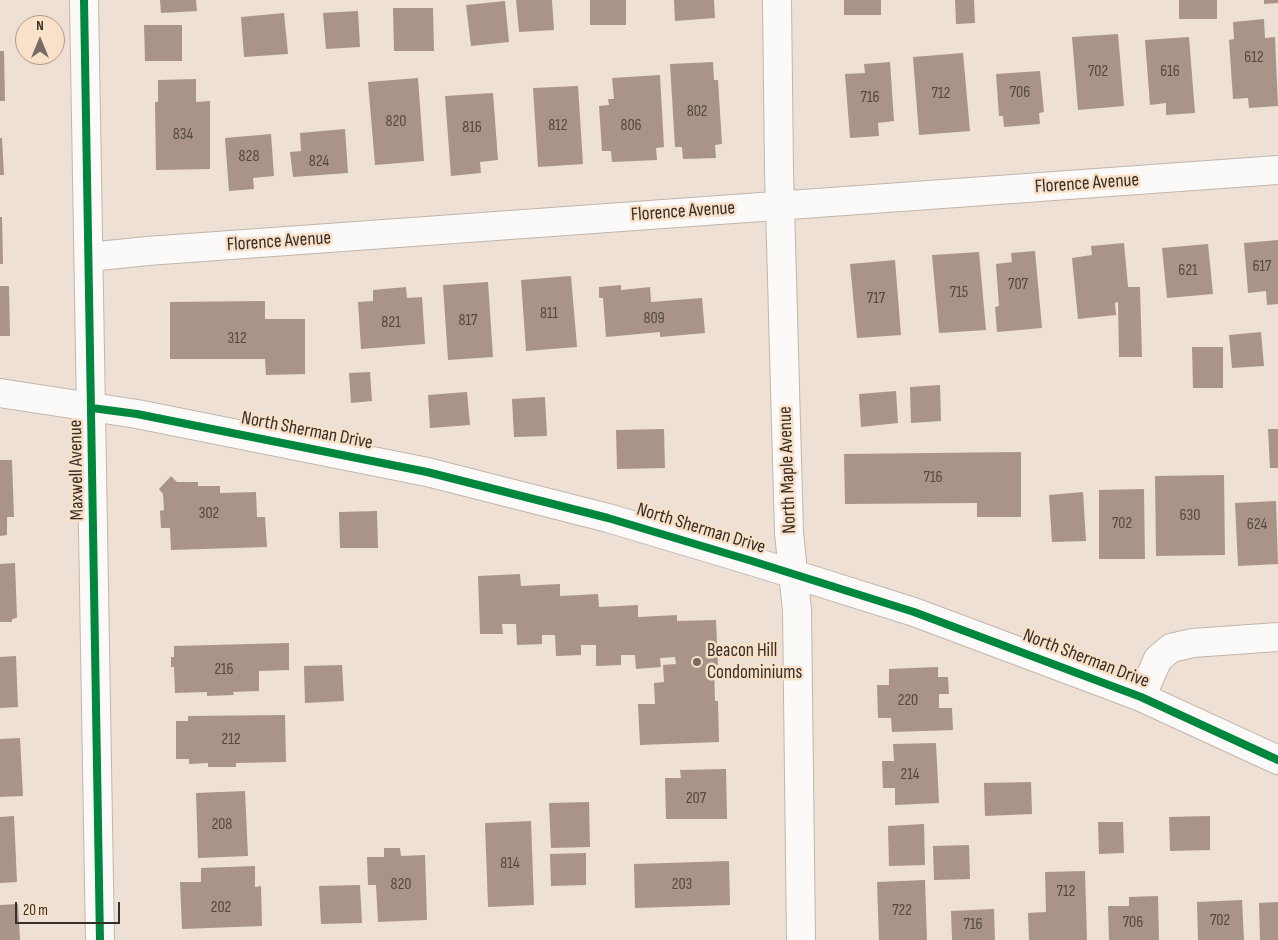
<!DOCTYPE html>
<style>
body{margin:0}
#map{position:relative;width:1278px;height:940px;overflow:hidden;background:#eee0d4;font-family:"Sofia Sans Condensed",sans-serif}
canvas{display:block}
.north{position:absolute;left:15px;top:15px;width:50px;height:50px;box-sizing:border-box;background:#f8e0c9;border:1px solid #ab9988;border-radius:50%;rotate:0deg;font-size:14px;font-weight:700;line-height:20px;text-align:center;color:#372e26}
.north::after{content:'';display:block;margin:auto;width:18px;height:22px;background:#776c63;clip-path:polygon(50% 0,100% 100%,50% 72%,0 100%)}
.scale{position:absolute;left:15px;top:902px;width:105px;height:22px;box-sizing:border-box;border:2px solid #372e26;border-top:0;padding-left:6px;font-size:15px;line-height:18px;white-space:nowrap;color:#372e26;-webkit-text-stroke:4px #f8e0c9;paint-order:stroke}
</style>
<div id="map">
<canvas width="1278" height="940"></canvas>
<div class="north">N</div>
<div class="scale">20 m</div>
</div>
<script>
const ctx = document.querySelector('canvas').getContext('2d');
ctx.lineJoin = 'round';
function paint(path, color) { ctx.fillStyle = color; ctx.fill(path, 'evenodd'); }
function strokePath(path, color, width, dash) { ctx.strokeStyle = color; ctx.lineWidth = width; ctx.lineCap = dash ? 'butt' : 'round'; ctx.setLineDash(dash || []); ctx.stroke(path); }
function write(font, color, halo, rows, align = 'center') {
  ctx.font = font + ' "Sofia Sans Condensed",sans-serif'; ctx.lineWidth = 5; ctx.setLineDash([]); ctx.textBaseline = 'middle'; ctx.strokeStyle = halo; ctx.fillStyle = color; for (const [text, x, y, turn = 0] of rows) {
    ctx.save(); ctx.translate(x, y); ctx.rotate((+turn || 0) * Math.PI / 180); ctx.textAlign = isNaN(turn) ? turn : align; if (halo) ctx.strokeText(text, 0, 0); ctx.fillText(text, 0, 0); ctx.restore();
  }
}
const building = new Path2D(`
 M160,0H196L197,11L161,13Z
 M516,0H552L554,30L519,32Z
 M590,0H626V25H590Z
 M674,0H714L715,18L675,21Z
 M844,0H881V15H844Z
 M955,0H974L975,23L956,24Z
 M1179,0H1217V19H1179Z
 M1264,0H1278V3L1264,4Z
 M505,1L509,42L471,46L466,5Z
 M393,8H433L434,51H394Z
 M358,11L360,47L326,49L323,13Z
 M284,13L288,54L244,57L241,17Z
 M1264,19L1265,38L1275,37L1278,106L1249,108L1248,98L1233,99L1229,40L1234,39L1233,22Z
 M144,25H182V61H145Z
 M1118,34L1124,106L1078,110L1072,37Z
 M1189,37L1195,113L1166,115V103L1150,105L1145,40Z
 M0,51H4L5,101H0Z
 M963,53L970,131L919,135L913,57Z
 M713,62L714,80H718L722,144L715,145L716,158L683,159L682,147H675L670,64Z
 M890,62L894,121L878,123L879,136L850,138L845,74L865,73L864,64Z
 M1040,71L1044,112L1039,113L1040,124L1004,127L1003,116H999L996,74Z
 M660,75L664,147L656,148L657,160L612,162L611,151H602L599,106L609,105L608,99H614L612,78Z
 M418,78L424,161L375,165L368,82Z
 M196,79V102L210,101V169L156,170L155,102H158V80Z
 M578,86L583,164L538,167L533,88Z
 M493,93L498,160L480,162L481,173L451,176L445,96Z
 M345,129L348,173L293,177L290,152L301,151L300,133Z
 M271,134L274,176L253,178L254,189L229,191L225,138Z
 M0,138H2L4,175H0Z
 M0,217H2L3,264H0Z
 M1278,240V304L1267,305L1266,291L1248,293L1244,243Z
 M1124,243L1128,287H1140L1142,357H1119L1118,302L1115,303L1116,315L1078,319L1072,258L1092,255L1091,246Z
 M1208,244L1213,294L1167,298L1162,248Z
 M1035,251L1042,328L997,332L995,307L999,306L996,264L1012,262L1011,253Z
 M979,252L986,330L939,333L932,255Z
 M895,260L901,335L857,338L850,264Z
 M571,276L577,347L526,351L521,280Z
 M488,282L493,357L448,360L443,285Z
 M621,285V290L650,287L651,302L702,298L705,333L660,337V332L606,337L603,298H599V287Z
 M0,286H9L10,336H0Z
 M406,287L407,298L422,297L425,344L361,349L358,302L373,301V290Z
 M265,301V319H305V374L266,375L265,359H170V302Z
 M1261,332L1264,366L1232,368L1229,335Z
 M1192,347H1223V388H1193Z
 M370,372L372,401L351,403L349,373Z
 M940,385L941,421L911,423L910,387Z
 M896,391L898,423L861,427L859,394Z
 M467,392L470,425L430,428L428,395Z
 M545,397L547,436L514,437L512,399Z
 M664,429L665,468L617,469L616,430Z
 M1268,429H1278V468H1270Z
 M1021,452V517H977V503L845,504L844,454Z
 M0,460H12L14,517H7V535L0,536Z
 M1224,475L1225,555L1156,556L1155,476Z
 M171,476L177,482H198V486H220V493L256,492L257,517H265L267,547L171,550L170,528H161L160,511L164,510L163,494L159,489Z
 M1144,489L1145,559H1099V490Z
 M1083,492L1086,541L1052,542L1049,495Z
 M1276,501L1278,564L1238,566L1235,503Z
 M377,511L378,548H340L339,512Z
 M15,563L17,618L12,619V622H0V564Z
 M520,574L521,586L560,584V596L598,594L599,607L638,605V617L677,615V621L716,620L718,665L714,666L715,701H718L719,742L640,745L638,704H655L654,683L664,682L663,665L676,664L675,657L660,658L661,667L636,669L635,655H621V665L596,666V645H581V655L556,656L555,635H542V644L517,645L516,624H502L503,634H480L478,576Z
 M289,643V670L259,671V691L233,692L234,695L207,696V692L175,693L174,667H171V657H174V646Z
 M16,656L18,707L0,708V657Z
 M342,665L344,701L305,703L304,666Z
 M938,667V677H948L949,694H939V708H952L953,730L892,732L891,718H878L877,685H889V669Z
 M285,715L286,762L236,763V767H208V763L189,764V759H176V721H188V716Z
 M20,738L23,796L0,797V739Z
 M936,743L939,803L895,805V788H883L882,761H894L893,744Z
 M726,769L727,819H666L665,778H681L680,770Z
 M1031,782L1032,814L985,816L984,783Z
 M245,791L248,856L198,858L196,793Z
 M589,802L590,847L551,848L549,803Z
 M14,816L17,882L0,883V817Z
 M1210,816V850L1170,851L1169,817Z
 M531,821L534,905L488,907L485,823Z
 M1098,822H1123L1124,853L1099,854Z
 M924,824L925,865L889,866L888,826Z
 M969,845L970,879L934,880L933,846Z
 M384,848H400L401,856L425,855L427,920L378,922L376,885H368L367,857H384Z
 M586,853V885L551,886L550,854Z
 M729,861L730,905L635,908L634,864Z
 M255,866V887L261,886L262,926L182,929L180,882H201V868Z
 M1085,871L1087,940H1029L1028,913L1046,912L1045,872Z
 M925,880L927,940H879L877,882Z
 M360,885L362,923L321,924L319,886Z
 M1158,896L1159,940H1109L1108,906H1129V897Z
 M1242,900L1244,940H1198L1197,902Z
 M1278,902V940H1260L1259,903Z
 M18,904L20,940H0V905Z
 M994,909L995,940H952L951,911Z`);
const street = new Path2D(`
 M84,0L100,940
 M777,0L779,169L789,533L797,610L801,940
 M89,257L147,251L1278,170
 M0,393L137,414L427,472L608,518L752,561L914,612L1141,697L1278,760
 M1141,697L1158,659L1171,648L1193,643L1278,637`);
const cycleway = new Path2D(`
 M84,0L100,940
 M92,408L137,414L427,472L608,518L752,561L914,612L1141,697L1278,760`);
const markers = [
 [697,662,5,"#776c63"]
];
const numberNames = [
 ["612",1254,58],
 ["702",1098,72],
 ["616",1170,72],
 ["706",1020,93],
 ["712",941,94],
 ["716",870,98],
 ["802",697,112],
 ["820",396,122],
 ["812",558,126],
 ["806",631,126],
 ["816",472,128],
 ["834",183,135],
 ["828",249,157],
 ["824",319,162],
 ["617",1262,267],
 ["621",1188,271],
 ["707",1018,285],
 ["715",959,293],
 ["717",876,299],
 ["811",549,314],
 ["809",654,319],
 ["817",468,321],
 ["821",391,323],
 ["312",237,339],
 ["716",933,478],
 ["302",209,514],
 ["630",1190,516],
 ["702",1122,524],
 ["624",1257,525],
 ["216",224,670],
 ["220",908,701],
 ["212",231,740],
 ["214",910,775],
 ["207",696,799],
 ["208",222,825],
 ["814",510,864],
 ["820",401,885],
 ["203",682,885],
 ["712",1066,892],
 ["202",221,908],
 ["722",902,911],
 ["702",1220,921],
 ["706",1133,923],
 ["716",973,925]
];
const streetNames = [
 ["Florence Avenue",1087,184,-4],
 ["Florence Avenue",683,212,-4],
 ["Florence Avenue",279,242,-4],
 ["North Sherman Drive",307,431,11],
 ["Maxwell Avenue",77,470,-91],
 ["North Maple Avenue",788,470,-92],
 ["North Sherman Drive",701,529,17],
 ["North Sherman Drive",1086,659,21]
];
const poiNames = [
 ["Beacon Hill",707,651],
 ["Condominiums",707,673]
];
paint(building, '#aa9488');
strokePath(street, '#c1b6ad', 30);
strokePath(street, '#fcfaf9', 28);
strokePath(cycleway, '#00873e', 8);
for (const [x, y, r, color] of markers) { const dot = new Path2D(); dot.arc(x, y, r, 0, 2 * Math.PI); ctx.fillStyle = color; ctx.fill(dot); strokePath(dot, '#f8e0c9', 2); }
write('16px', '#54483e', null, numberNames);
write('19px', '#372e26', '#f8e0c9', streetNames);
write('19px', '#372e26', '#f8e0c9', poiNames, 'left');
</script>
